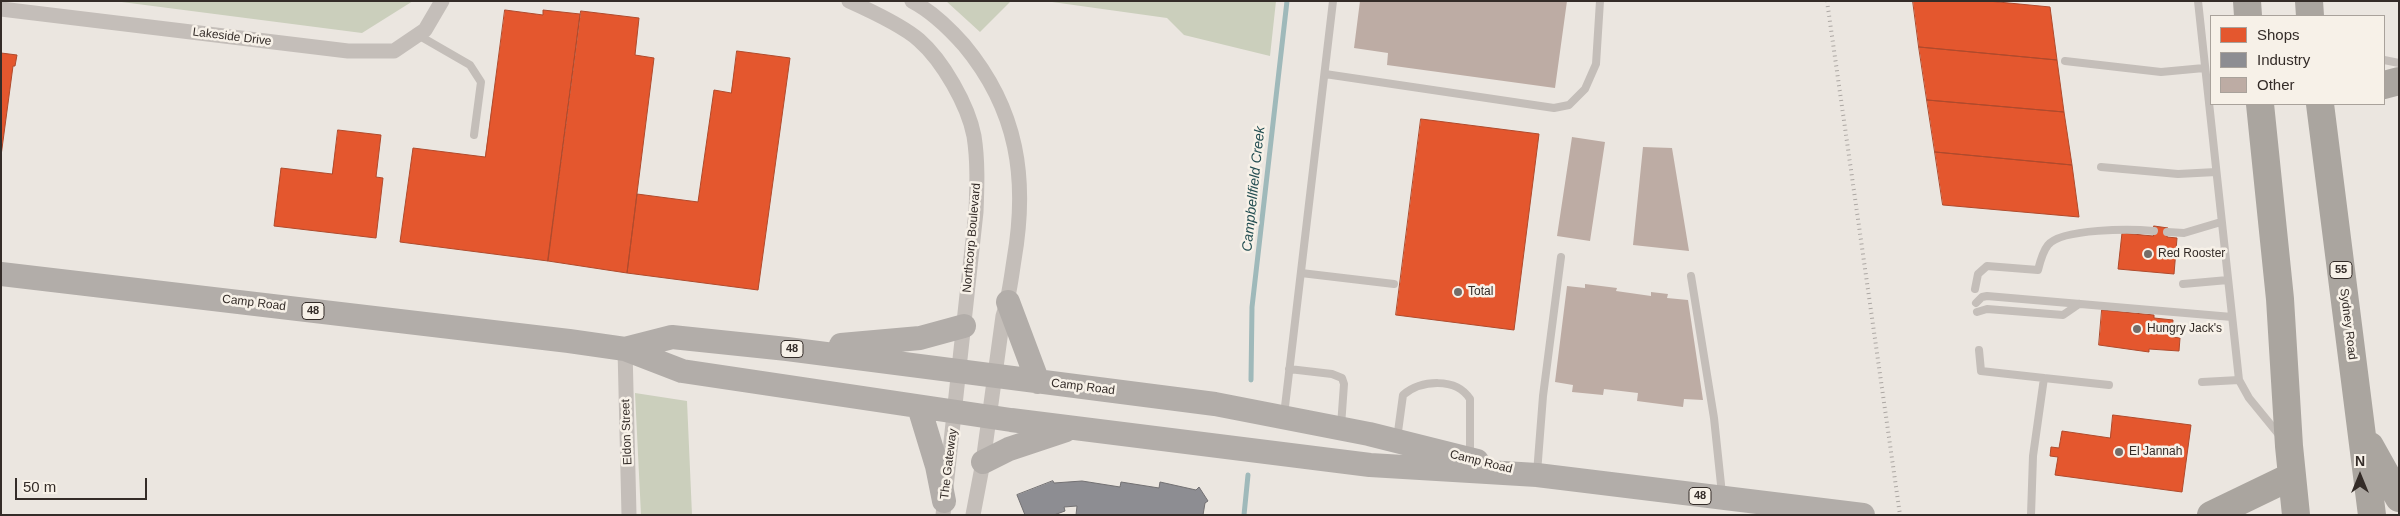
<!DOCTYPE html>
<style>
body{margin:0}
#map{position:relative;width:2400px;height:516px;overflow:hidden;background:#ebe6e0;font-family:Arial,sans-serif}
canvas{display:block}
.frame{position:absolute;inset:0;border:2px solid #342c28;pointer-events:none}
.legend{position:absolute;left:2210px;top:15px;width:175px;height:90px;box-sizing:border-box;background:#f7f1e8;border:1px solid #a9a29b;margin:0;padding:6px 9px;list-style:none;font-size:15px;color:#342c28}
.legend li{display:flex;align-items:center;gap:10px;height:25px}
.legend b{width:25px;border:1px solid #a9a29b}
.north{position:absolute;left:2335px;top:451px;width:50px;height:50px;-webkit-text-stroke:4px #f7f1e8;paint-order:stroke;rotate:0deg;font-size:14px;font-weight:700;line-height:20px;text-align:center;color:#342c28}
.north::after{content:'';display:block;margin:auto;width:18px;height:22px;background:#342c28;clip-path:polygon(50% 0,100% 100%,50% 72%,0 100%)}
.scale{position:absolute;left:15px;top:478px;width:132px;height:22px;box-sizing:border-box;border:2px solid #342c28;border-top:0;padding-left:6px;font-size:15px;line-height:18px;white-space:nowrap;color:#342c28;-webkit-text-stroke:4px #f7f1e8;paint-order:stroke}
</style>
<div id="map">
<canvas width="2400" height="516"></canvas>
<div class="frame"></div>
<ul class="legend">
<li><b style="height:14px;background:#e4572e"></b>Shops</li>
<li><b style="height:14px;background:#8d8d92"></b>Industry</li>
<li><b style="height:14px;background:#bdaca4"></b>Other</li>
</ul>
<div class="north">N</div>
<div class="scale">50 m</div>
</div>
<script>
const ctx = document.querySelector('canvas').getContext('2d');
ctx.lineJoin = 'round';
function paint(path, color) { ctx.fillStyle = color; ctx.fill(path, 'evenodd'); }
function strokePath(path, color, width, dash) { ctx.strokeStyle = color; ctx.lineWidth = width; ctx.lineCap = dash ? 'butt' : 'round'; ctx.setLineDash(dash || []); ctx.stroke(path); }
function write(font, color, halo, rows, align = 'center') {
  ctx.font = font + ' Arial,sans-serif'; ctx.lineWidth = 5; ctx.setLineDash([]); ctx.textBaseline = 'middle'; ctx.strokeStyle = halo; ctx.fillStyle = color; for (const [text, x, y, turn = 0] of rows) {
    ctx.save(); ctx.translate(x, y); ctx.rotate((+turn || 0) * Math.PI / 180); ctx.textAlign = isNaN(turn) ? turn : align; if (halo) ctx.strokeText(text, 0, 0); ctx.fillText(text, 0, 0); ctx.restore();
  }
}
const green = new Path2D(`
 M114,1H413L362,33Z
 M946,1H1011L980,32Z
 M1045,1H1276L1270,56L1184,35L1167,18Z
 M635,393L687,401L692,515H641Z`);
const shops = new Path2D(`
 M1913,1H1988L2050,7L2057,60L1919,47Z
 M505,10L543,15V10L580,14L548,261L400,242L413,148L485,157Z
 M581,11L639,18L635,55L654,58L627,273L548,261Z
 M1919,47L2057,60L2064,112L1927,100Z
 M737,51L790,58L758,290L627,273L637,194L698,202L714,90L731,93Z
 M1,53L17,55L15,66H13L1,156Z
 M1927,100L2064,112L2072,165L1935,152Z
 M1421,119L1539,134L1514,330L1396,315Z
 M338,130L381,135L376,177L383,178L376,238L274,226L281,168L332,174Z
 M1935,152L2072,165L2079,217L1943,205Z
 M2154,226L2168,228L2167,237L2177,238L2174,274L2118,269L2122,233L2153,236Z
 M2102,310L2154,315V318L2173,320L2172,337L2180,338L2179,351L2149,349V352L2099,345Z
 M2113,415L2191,425L2182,492L2055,475L2058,457L2050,456L2051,447L2059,448L2062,431L2110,438Z`);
const industry = new Path2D(`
 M1053,481L1054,483L1082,481L1120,487L1121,482L1159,488L1160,482L1196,490L1199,487L1208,501L1205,503L1203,515H1076L1077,506L1064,507L1065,511L1054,515H1025L1017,495Z`);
const stream = new Path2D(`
 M1251,380L1252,307L1287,1
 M1244,515L1248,475`);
const building = new Path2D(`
 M1360,1H1567L1555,88L1387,65L1388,53L1354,48Z
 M1572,137L1605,142L1590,241L1557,236Z
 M1643,147L1672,148L1689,251L1633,245Z
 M1585,284L1617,288L1616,291L1651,296V292L1668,294L1667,298L1688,300L1703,400L1684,399L1683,407L1637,401L1638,393L1604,389L1603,395L1572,392L1573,385L1555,382L1567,286L1585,288Z`);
const lane = new Path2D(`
 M2198,1L2239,380L2249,398L2280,436
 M418,35L470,65L481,82L474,135
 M2384,60L2399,63
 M2065,61L2161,72L2204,68
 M1325,74L1554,108L1569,105L1585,89L1596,64L1600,1
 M2101,167L2178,174L2216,172
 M2167,232L2184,233L2221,222
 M1301,273L1394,284
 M1691,276L1714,418L1722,494
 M2183,284L2228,280
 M1975,289L1978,274L1987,266L2038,270C2040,262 2043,251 2048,245C2062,228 2132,229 2154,231
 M1976,303L1982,297L1987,296L2232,317
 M1977,312L1987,309L2063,315L2079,304
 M1979,350L1981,371L2044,378
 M1289,369L1332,374L1342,378L1344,384L1341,426
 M2202,382L2239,380
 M1284,415L1333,1
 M1397,439L1403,395C1421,380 1456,377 1470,399V457
 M1537,473L1543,396L1561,257
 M2031,515L2033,456L2044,378L2109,385`);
const street = new Path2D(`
 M849,1C869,10 903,26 919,40C943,61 968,105 974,136C978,161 977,187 976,212L943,515
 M912,1C933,12 949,28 964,45C1018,110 1028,179 1014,260C1011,279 1009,298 1003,316L983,462L973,515
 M1,9L348,51H394L425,30L442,1
 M625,349L629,515`);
const primary = new Path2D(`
 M1,274L569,341L625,349L682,371L1011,420L1370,465L1537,475L1863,515
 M1008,302L1038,382
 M841,345L920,338L964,326
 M625,349L672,337L787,349L1215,404L1369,434L1477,461
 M919,407L937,466L944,501
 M983,462L1009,449L1066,430`);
const highway = new Path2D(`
 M2247,1L2248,16
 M2309,1L2310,16
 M2384,85L2399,81
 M2260,104L2280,299L2289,446L2296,515
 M2320,104L2372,515
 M2370,446L2399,498
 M2211,515L2292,476`);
const rail = new Path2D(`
 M1827,1L1900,515`);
const markers = [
 [2148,254,5,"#746d68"],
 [1458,292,5,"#746d68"],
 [2137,329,5,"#746d68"],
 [2119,452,5,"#746d68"]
];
const shields = [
 [2341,270,22],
 [313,311,22],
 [792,349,22],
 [1700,496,22]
];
const shieldNames = [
 ["55",2341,270],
 ["48",313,311],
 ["48",792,349],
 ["48",1700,496]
];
const streetNames = [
 ["Lakeside Drive",232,37,7],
 ["Northcorp Boulevard",972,238,-85],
 ["Camp Road",254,303,7],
 ["Sydney Road",2348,324,83],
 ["Camp Road",1083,387,7],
 ["Eldon Street",627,432,-92],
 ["Camp Road",1481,462,14],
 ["The Gateway",949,464,-83]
];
const poiNames = [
 ["Red Rooster",2158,254],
 ["Total",1468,292],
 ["Hungry Jack's",2147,329],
 ["El Jannah",2129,452]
];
const waterNames = [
 ["Campbellfield Creek",1254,189,-84]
];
paint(green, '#cbcfbc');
paint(shops, '#e4572e');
strokePath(shops, '#af4a2c', 1);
paint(industry, '#8d8d92');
strokePath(industry, '#727072', 1);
strokePath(stream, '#9fb9ba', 5);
paint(building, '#bdaca4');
strokePath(lane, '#c4beb9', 8);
strokePath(street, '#c4beb9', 15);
strokePath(primary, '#b2ada9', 24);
strokePath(highway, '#aaa59f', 28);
strokePath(rail, '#aca7a3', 4, [1, 4]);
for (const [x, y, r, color] of markers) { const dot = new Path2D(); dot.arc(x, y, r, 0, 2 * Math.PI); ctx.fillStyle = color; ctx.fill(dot); strokePath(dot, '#f7f1e8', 2); }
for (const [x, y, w] of shields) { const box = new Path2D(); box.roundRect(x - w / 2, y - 8.5, w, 17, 4); ctx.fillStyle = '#f7f1e8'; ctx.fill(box); strokePath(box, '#342c28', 1); }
write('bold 11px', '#342c28', null, shieldNames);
write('12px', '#342c28', '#f7f1e8', streetNames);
write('12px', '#342c28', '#f7f1e8', poiNames, 'left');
write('italic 14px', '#224d51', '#f7f1e8', waterNames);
</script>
